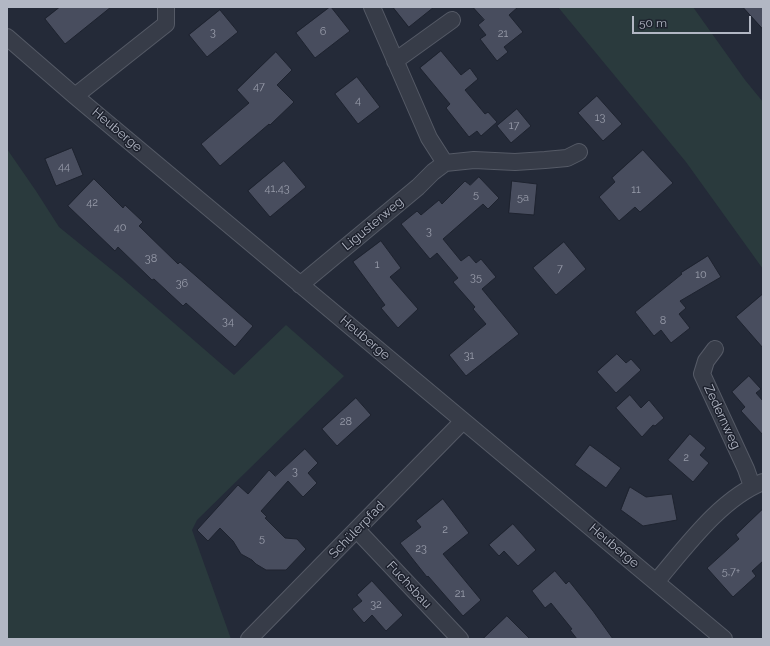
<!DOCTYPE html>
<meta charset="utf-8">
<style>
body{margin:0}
#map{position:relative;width:770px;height:646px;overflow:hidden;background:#242a38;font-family:Raleway,sans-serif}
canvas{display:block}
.frame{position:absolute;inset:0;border:8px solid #b2b7c4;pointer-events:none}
.scale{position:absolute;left:632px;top:16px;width:119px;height:18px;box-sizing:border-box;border:2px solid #b2b7c4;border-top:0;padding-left:5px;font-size:12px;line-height:14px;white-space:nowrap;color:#b2b7c4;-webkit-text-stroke:3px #1d212d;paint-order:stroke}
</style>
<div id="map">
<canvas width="770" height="646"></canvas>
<div class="frame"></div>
<div class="scale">50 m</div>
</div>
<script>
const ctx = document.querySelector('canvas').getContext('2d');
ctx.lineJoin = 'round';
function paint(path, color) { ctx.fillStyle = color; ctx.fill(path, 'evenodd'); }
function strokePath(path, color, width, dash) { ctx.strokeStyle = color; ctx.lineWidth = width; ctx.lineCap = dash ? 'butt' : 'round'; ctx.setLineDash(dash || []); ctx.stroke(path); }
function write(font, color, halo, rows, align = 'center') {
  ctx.font = font + ' Raleway,sans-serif'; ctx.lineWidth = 3; ctx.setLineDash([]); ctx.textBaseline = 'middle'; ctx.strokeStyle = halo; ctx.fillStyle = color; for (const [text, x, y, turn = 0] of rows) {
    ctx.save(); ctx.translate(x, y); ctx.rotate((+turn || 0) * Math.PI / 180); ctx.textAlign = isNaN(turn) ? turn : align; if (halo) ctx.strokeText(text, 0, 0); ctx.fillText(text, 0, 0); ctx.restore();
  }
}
const green = new Path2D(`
 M558,7H693L745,80L763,102V269L686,162Z
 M7,149L36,191L59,227L122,278L234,375L286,325L344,376L197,520L192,530L231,639H7Z`);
const building = new Path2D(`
 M60,7H111L65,44L45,19Z
 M330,7H331L350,31L315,58L296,33Z
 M393,7H434L409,27Z
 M473,7H518L509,15L523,32L504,47L508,52L497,61L480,39L486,35L478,25L484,20Z
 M743,7H763V29Z
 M220,10L238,32L207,57L189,35Z
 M441,51L461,75L470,68L478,79L465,90L485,114L488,112L497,122L481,136L477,131L469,137L446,108L450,104L420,68Z
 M276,52L292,70L277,85L294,102L270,125L269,124L220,166L201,144L249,103L237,90Z
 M357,77L380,107L358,124L335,94Z
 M597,96L622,124L603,141L578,113Z
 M517,109L531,126L511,143L497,126Z
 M72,148L83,175L56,186L45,159Z
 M643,150L673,183L640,212L635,207L619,221L599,197L615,182L612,178Z
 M284,161L306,187L270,217L248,191Z
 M479,177L499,198L488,209L483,204L443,239L461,261L469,255L476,263L481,259L496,277L482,289L519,334L466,376L449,355L486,324L473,309L475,307L453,282L458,278L437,253L430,259L401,224L417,211L421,215L439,200L442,204L465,181L470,185Z
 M94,179L123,208L125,205L143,222L139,226L178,264L180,262L253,326L235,347L186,303L183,306L154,279L152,280L118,247L115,251L68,206Z
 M512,181L537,184L534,215L509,213Z
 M381,241L401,268L390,277L418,309L398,328L381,308L385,305L353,262Z
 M564,242L586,269L556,295L533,268Z
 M708,256L721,277L680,301L686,308L679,314L690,328L671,343L661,330L654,336L635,312L682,274L681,273Z
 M763,294V348L736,317Z
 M617,354L626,363L631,359L641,370L616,393L597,372Z
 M749,376L761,389L756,393L763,401V435L741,411L745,407L732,392Z
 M630,395L641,408L649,400L664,418L655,426L653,425L642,437L616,408Z
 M356,398L371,415L337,446L322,429Z
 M690,434L706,448L700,455L709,463L693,482L668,460Z
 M590,445L621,468L606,488L575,465Z
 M305,449L318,463L308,473L317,483L303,497L288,481L261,511L267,517L265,518L285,538L297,539L306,549L286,570H266L256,564L252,560L241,554L233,541L220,528L208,541L197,530L238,485L248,494L269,470L275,476Z
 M630,487L646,497L672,494L677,520L643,526L621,510Z
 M443,499L469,533L443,554L481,600L463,616L428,576L427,577L400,543L421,527L416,521Z
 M763,509V561L752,571L756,576L733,597L707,568L739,539L736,535Z
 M513,524L536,550L518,566L504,551L499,556L489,545Z
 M555,571L566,584L569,581L593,611L613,639H577L570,630L572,629L551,603L545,608L532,591Z
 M372,581L403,615L386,631L372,615L364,623L352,609L362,601L357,595Z
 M507,616L530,639H483Z`);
const minor = new Path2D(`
 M372,7L429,138L445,163
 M7,37L75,96L724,639
 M395,61L452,20
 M75,96L166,24V7
 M300,285L418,187L433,172L445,163L474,160L515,162L545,160L567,158L579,152
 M715,349L706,361L702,374L746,469L752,486
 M357,530L460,639
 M656,582C685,548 721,498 763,482
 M249,639L463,421`);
const numberNames = [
 ["6",323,32],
 ["3",213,33],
 ["21",503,34],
 ["47",259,87],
 ["4",358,101],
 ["13",600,118],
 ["17",514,126],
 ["44",64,167],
 ["41,43",277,189],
 ["11",636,190],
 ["5",476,195],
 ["5a",523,198],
 ["42",92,203],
 ["40",120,228],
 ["3",429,232],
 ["38",151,259],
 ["1",377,265],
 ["7",560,269],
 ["10",701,275],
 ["35",476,278],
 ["36",182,284],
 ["8",663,321],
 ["34",228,322],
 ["31",469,356],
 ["28",346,422],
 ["2",686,458],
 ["3",295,472],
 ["2",445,530],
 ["5",262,539],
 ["23",421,549],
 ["5,7+",731,572],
 ["21",460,594],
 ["32",376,605]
];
const streetNames = [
 ["Heuberge",117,130,40],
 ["Ligusterweg",373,224,-40],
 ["Heuberge",365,338,40],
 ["Zedernweg",722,417,65],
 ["Schülerpfad",357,530,-46],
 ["Heuberge",614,546,40],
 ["Fuchsbau",409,585,47]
];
paint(green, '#2a3a3d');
paint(building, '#484d5e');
strokePath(building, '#1e232f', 1);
strokePath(minor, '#555a66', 18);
strokePath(minor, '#373c48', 16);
write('11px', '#989caa', null, numberNames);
write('13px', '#b2b7c4', '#1d212d', streetNames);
</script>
